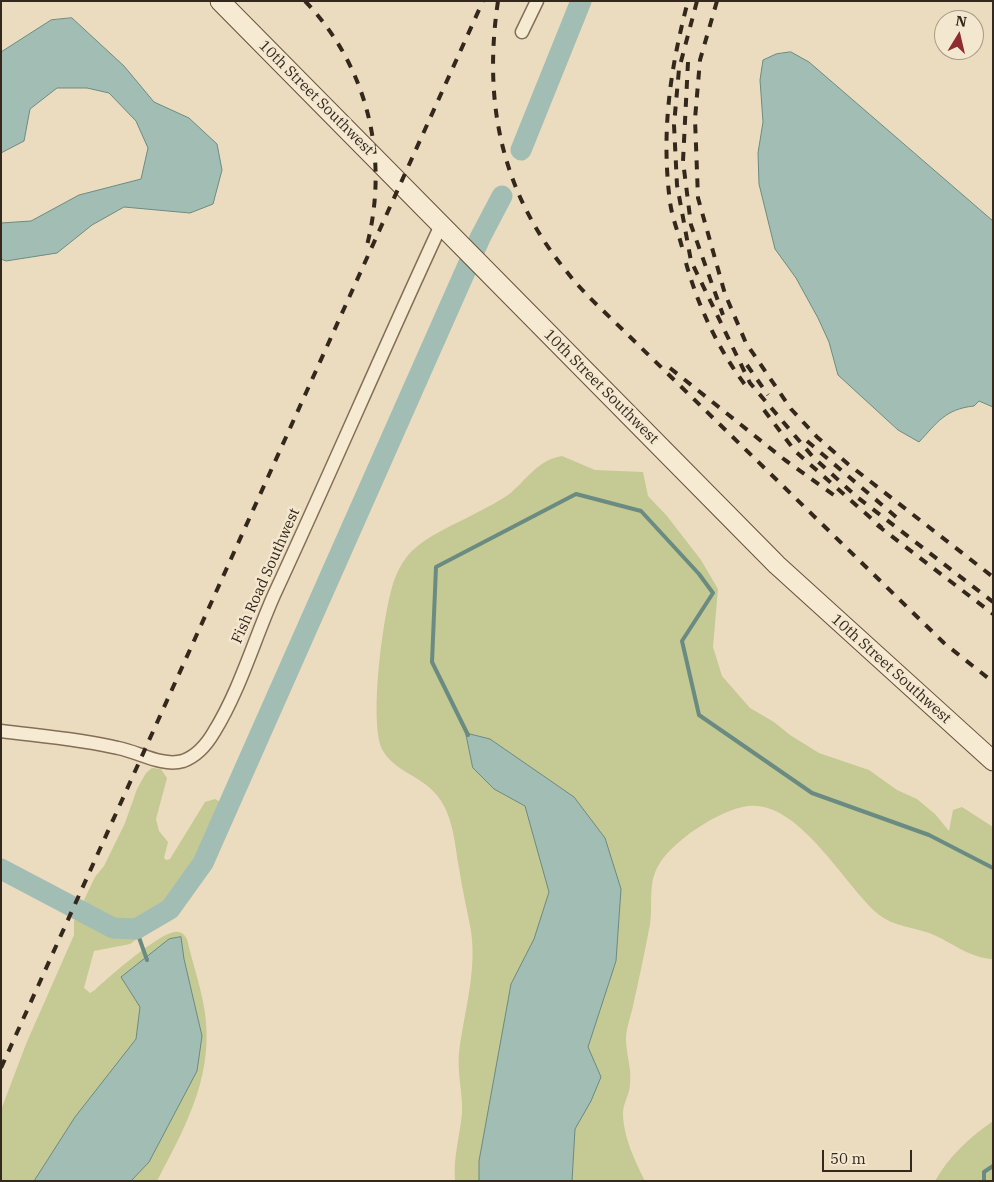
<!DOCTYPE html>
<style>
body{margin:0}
#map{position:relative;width:994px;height:1182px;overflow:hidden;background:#ecdcbf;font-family:"IBM Plex Serif",serif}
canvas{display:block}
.frame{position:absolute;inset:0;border:2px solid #34271c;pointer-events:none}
.north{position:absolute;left:934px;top:10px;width:50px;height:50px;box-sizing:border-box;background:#f3e7cf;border:1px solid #a79a87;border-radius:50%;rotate:9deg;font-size:14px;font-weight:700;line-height:20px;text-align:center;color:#34271c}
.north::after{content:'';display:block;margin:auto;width:18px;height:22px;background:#902b30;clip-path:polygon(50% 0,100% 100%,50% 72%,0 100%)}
.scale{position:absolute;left:822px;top:1150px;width:90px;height:22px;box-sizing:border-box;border:2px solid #34271c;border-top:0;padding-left:6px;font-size:15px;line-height:18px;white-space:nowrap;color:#34271c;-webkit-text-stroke:4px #f3e7cf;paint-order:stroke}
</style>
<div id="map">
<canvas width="994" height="1182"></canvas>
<div class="frame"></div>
<div class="north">N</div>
<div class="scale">50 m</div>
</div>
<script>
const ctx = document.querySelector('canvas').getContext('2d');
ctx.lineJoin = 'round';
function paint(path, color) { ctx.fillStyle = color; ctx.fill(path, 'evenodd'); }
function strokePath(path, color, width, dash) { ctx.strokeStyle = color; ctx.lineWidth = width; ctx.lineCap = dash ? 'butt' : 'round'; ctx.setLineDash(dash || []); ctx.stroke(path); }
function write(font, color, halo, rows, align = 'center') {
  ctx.font = font + ' "IBM Plex Serif",serif'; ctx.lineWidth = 5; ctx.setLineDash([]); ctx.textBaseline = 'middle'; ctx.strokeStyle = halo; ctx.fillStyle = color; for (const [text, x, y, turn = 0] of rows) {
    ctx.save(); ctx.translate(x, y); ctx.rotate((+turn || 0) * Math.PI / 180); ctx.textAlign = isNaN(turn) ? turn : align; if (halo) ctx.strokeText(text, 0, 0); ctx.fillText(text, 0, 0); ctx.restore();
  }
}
const green = new Path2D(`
 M562,456L595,470L643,472L648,496L667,516L701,560L718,589L713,647L722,676L750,708L774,722L790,735L819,753L869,770L897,790L917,799L935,814L949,831L953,810L962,807L993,827V959C970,958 954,944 934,935C916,927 893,927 878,914C844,885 799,800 748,806C720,809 669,843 657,868C648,886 653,906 650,924C645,951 639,979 633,1006C631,1016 626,1028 626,1039C626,1054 632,1069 630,1084C630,1094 623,1103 623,1113C623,1136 635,1161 645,1181H455C453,1157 460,1136 462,1113C463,1094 457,1073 459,1053C464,1012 477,972 471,931C467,909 462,889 459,868C454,840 453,809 431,789C415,774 392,769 382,749C369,720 383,615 393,584C396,574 402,562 409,554C427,535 456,524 478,512C488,507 499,501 508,495C527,480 537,460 562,456Z
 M152,768L161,769L167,778L156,819L159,831L168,842L164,858L166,860L170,859L205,802L215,799L222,803L229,817L227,832L214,864L199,883L172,913L130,944L94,951L84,988L90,993L95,990C108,978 163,929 178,932C183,932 185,936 187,939C193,966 204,995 206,1022C211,1082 184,1129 157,1181H1V1110L26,1044L74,935V921L95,877L104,866L125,823L137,789L146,773Z
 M993,1121V1181H935C949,1156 970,1137 993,1121Z`);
const water = new Path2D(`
 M72,18L124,66L154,102L189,118L217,144L222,170L213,204L190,213L124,207L92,225L57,253L6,261L1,259V223L31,221L79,195L141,179L148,148L136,121L109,93L87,88H57L30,109L24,141L1,153V52L51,20Z
 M791,52L809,62L993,221V407L979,401L974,406C945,409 937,423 919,442L898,430L838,375L829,342L818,318L796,278L775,249L759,184L758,153L763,122L760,80L763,60L776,54Z
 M466,733L490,739L574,797L605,838L621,889L616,961L588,1047L601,1077L591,1101L575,1129L572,1181H479V1161L511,984L534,939L549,892L525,806L494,789L473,768Z
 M181,937L184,959L202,1036L197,1071L149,1162L131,1181H34L75,1117L136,1039L140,1007L121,977L169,939Z`);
const stream = new Path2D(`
 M468,735L432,662L436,567L576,494L641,511L699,574L713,593L682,641L699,715L812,793L929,835L993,868
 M136,929L147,960
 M984,1181V1172L993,1166`);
const river = new Path2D(`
 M521,150L581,1
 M1,869L113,928L136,929L170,909L203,863L480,238L502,196`);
const minor = new Path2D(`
 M522,32L537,1
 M1,731C40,736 80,739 118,748C139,752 162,767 183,761C197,756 207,744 214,732C240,690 254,640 274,595C331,472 384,348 441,225`);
const secondary = new Path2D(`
 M220,1L777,565L993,761`);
const rail = new Path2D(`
 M305,1C369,68 390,160 366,249
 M498,1C483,102 501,192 567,272C584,294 606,313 625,332L944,643L993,682
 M697,1L679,69L674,125L677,185L691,261L750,383L813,457L857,497L993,602
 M717,1L700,60L695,119L698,198L725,294L746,343L791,409L817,437L848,464L993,577
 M688,62L683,161L691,225L723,315
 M682,247C678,232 672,217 670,202C661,132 670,69 688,1
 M686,263C698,306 719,351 746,386
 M747,365L768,395
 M670,368L785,460L838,498
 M764,410L795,451L882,528
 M807,441L902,522
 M877,525L993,614
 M1,1068L483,1`);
const streetNames = [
 ["10th Street Southwest",316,98,45],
 ["10th Street Southwest",601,387,45],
 ["Fish Road Southwest",266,576,-66],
 ["10th Street Southwest",891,669,42]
];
paint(green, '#c5c994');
paint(water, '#a2beb4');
strokePath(water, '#6a8b81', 1);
strokePath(stream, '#6a8b81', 4);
strokePath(river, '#a2beb4', 21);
strokePath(minor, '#836e58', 15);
strokePath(secondary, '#654f3c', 21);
strokePath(minor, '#f7ead2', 12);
strokePath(secondary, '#f7ead2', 19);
strokePath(rail, '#34271c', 4, [9, 9]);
write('15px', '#34271c', '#f3e7cf', streetNames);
</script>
